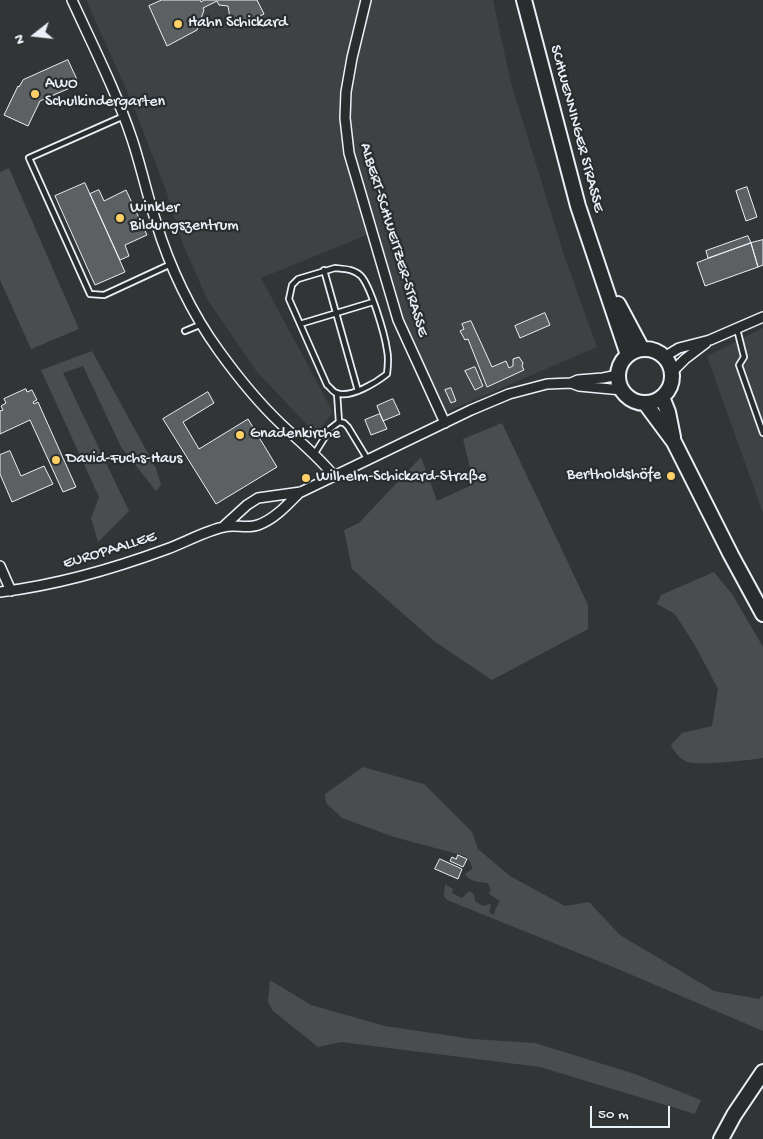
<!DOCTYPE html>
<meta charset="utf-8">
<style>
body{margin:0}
#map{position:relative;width:763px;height:1139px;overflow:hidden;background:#323536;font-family:"Gochi Hand",sans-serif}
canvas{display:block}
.north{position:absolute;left:10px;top:10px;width:50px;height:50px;-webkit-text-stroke:4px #2a2d2e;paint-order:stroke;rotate:254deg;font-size:14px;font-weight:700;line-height:20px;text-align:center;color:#e8f1f8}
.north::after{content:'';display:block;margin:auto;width:18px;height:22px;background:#e8f1f8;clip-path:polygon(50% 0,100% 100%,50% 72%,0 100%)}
.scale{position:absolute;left:590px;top:1106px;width:80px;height:22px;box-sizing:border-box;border:2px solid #e8f1f8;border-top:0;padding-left:6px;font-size:15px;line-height:18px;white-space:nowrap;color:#e8f1f8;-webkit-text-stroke:4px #2a2d2e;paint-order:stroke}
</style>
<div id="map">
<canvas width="763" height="1139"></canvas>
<div class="north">N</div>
<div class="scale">50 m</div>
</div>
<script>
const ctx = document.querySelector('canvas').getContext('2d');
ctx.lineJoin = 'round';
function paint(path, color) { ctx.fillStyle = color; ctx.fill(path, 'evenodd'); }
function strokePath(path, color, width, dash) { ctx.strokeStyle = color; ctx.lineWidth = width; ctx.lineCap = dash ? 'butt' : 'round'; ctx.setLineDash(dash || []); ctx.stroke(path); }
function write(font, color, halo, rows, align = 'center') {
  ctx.font = font + ' "Gochi Hand",sans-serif'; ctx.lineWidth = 4.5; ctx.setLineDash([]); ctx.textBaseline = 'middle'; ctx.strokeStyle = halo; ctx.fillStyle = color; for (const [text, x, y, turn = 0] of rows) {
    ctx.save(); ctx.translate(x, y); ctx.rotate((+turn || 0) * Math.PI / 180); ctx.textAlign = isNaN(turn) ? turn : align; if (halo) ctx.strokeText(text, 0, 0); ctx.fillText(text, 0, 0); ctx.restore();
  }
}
const built = new Path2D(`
 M86,0H493L511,83L564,255L597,347L441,414L405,338L372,233L261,278L333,412L316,434L257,372L207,299L182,242L165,188L132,102Z
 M763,328V513L707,356Z`);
const green = new Path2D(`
 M9,168L79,329L31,349L0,280V172Z
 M92,351L156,468L161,485L156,491L121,447L83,366L63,373L129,511L98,542L91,518L99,497L41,370Z
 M502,423L588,605V629L492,680L434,641L352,569L344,530L359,523L421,457L437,501L474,484L463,439Z
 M714,572L732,594L763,647V758C750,760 698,766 687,762C679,758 675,753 671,745L682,733L712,726L718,689L696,647L675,614L657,604L661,595Z
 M363,767L424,784L472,832L478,849L510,876L565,906L589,902L620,935L714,991L759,999L763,995V1031L618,969L447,900L444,896L445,884L453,889L452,893L462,898L469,891L474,894L475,901L483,906L490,904L491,906L489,912L494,915L495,910L500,901L489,894L491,890L488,883C479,882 470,882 465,874L472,869V867L469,860L465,856L394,837L342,818L326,803L325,794Z
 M270,980L311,1005L385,1026L472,1039L535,1043L635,1074L701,1100L695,1114L540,1067L341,1042L318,1047L273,1011L268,1002Z`);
const building = new Path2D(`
 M162,0H200L201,2L204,0H257L264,14L241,25L239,23L234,22L230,18L228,6L219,5L217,1L203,8L204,10L197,30L167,46L149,6Z
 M68,60L79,84L40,101L28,126L4,115L18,86L19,87L23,80Z
 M85,183L125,272L95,285L55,196Z
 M747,187L757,217L746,221L736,191Z
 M99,190L104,201L126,190L147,235L125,245L129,256L120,260L90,194Z
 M748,236L751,243L708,258L706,251Z
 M763,240V265L758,267L751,243Z
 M751,243L758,267L705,286L697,263Z
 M545,313L550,325L520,338L515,326Z
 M471,321L492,367L506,361L509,368L513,366V359L519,357L523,363L522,366L524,370L487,387L468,339L465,340L460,331L464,329L462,324Z
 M475,367L483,386L475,390L465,371Z
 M451,388L456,401L451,403L445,390Z
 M26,389L27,392L32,390L37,400L33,402L34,404L38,402L76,487L63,492L30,420L0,434V411L3,410L1,406L6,403L4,399Z
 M208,392L214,403L183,422L199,449L248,419L277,467L216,504L163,419Z
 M393,399L400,414L383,421L377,406Z
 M380,414L387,429L371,435L365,420Z
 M10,451L21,476L44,466L53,484L12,502L0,474V455Z
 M458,855L467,859L463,867L450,861L452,857L456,859Z
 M440,859L462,869L458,879L435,869Z`);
const lane = new Path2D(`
 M124,116L29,158L90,294L104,295L171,264
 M335,268C344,269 354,269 361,276C371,287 385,335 387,350C389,358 388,366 387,374C377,382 350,399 336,393C333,392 330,387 327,385L289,299L292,285L298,279Z
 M324,270L358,391
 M300,324L373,302
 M737,329L744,357L739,365L763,433
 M185,331L202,324
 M337,393L339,422
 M315,453L330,429L339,422L344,423L348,427L368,460`);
const street = new Path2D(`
 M72,0C93,46 116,91 132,139C141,166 147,195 156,222C169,266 192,314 219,351C237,376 258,402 280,423C299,441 318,456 334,476
 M366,0L352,58L346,92L345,118L349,153L398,320L445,423
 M664,357L679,348L710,340L763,317
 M672,372L685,359L706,343
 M571,383L579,386L622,390
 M224,526L247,505L258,498L301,492L471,410L509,394L547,384L571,383L578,380L603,378L618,375
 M0,566L11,591
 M0,592C57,585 113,569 167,549C184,543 207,530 224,527C235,524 247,529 258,525C275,519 288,504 300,492`);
const secondary = new Path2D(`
 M524,0L578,206L628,355
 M618,304L642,349
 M618 376a27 27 0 1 1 54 0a27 27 0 1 1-54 0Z
 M662,397L668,412L673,437
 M645,403L674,442L731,555L763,614
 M721,1139L734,1115L763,1072`);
const markers = [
 [178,24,5,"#ffd166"],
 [35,94,5,"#ffd166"],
 [120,218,5,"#ffd166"],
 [240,435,5,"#ffd166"],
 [56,460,5,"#ffd166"],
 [671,476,5,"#ffd166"],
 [306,478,5,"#ffd166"]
];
const poiNames = [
 ["Hahn Schickard",188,24],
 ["AWO",45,85],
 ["Schulkindergarten",45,103],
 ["Winkler",130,209],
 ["Bildungszentrum",130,227],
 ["Gnadenkirche",250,435],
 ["David-Fuchs-Haus",66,460],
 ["Bertholdshöfe",661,476,"right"],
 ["Wilhelm-Schickard-Straße",316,478]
];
const streetNames = [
 ["SCHWENNINGER STRASSE",576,129,75],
 ["ALBERT-SCHWEITZER-STRASSE",393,240,73],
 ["EUROPAALLEE",110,551,-17]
];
paint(built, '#3f4244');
paint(green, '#494d4f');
paint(building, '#5c6063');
strokePath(building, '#e8f1f8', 1);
strokePath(lane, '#e8f1f8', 8);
strokePath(street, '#e8f1f8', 12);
strokePath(secondary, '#e8f1f8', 18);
strokePath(lane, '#2a2d2e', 4.5);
strokePath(street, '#2a2d2e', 9);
strokePath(secondary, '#2a2d2e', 14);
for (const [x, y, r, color] of markers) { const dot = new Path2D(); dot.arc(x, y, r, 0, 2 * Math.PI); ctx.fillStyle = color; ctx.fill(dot); strokePath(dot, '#2a2d2e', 2); }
write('16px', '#e8f1f8', '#2a2d2e', poiNames, 'left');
write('16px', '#e8f1f8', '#2a2d2e', streetNames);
</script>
